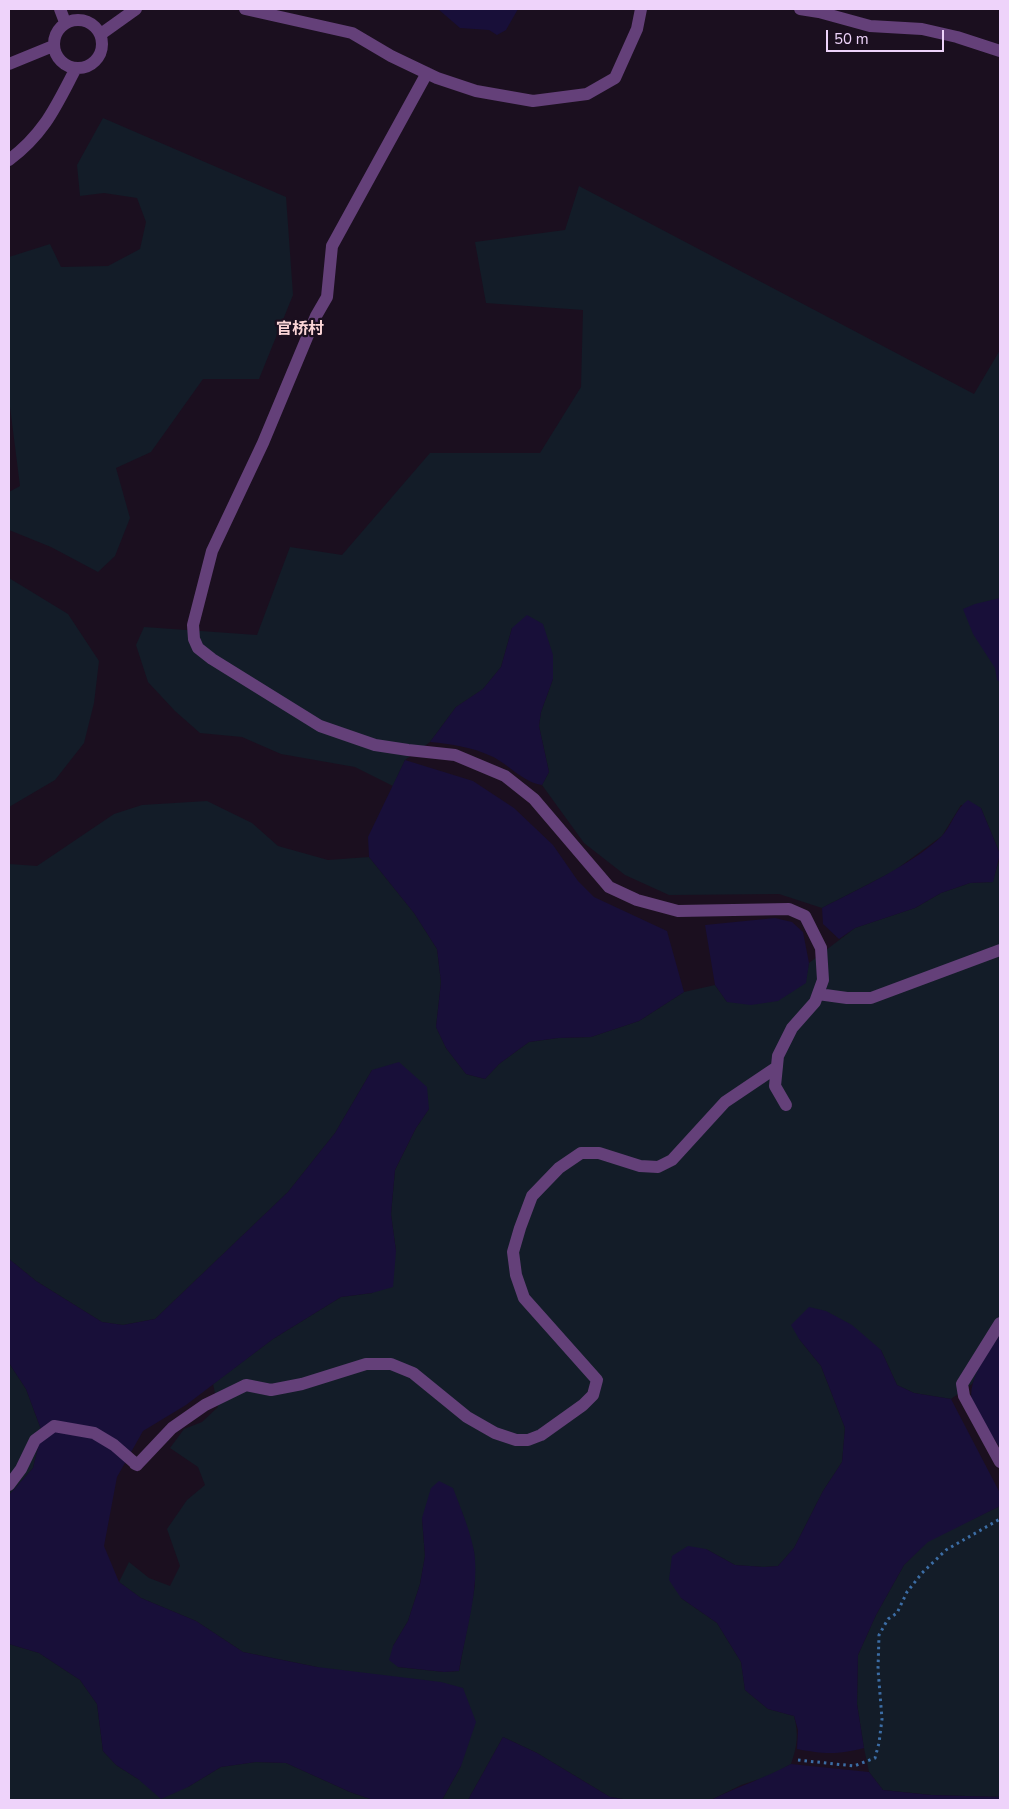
<!DOCTYPE html>
<meta charset="utf-8">
<style>
body{margin:0}
#map{position:relative;width:1009px;height:1809px;overflow:hidden;background:#1b0f1f;font-family:"Nunito Sans",sans-serif}
canvas{display:block}
.frame{position:absolute;inset:0;border:10px solid #eed3fa;pointer-events:none}
.scale{position:absolute;left:826px;top:30px;width:118px;height:22px;box-sizing:border-box;border:2px solid #eed3fa;border-top:0;padding-left:6px;font-size:15px;line-height:18px;white-space:nowrap;color:#eed3fa;-webkit-text-stroke:4px #1b0f1f;paint-order:stroke}
</style>
<div id="map">
<canvas width="1009" height="1809"></canvas>
<div class="frame"></div>
<div class="scale">50 m</div>
</div>
<script>
const ctx = document.querySelector('canvas').getContext('2d');
ctx.lineJoin = 'round';
function paint(path, color) { ctx.fillStyle = color; ctx.fill(path, 'evenodd'); }
function strokePath(path, color, width, dash) { ctx.strokeStyle = color; ctx.lineWidth = width; ctx.lineCap = dash ? 'butt' : 'round'; ctx.setLineDash(dash || []); ctx.stroke(path); }
function write(font, color, halo, rows, align = 'center') {
  ctx.font = font + ' "Nunito Sans","Noto Sans SC",sans-serif'; ctx.lineWidth = 4.5; ctx.setLineDash([]); ctx.textBaseline = 'middle'; ctx.strokeStyle = halo; ctx.fillStyle = color; for (const [text, x, y, turn = 0] of rows) {
    ctx.save(); ctx.translate(x, y); ctx.rotate((+turn || 0) * Math.PI / 180); ctx.textAlign = isNaN(turn) ? turn : align; if (halo) ctx.strokeText(text, 0, 0); ctx.fillText(text, 0, 0); ctx.restore();
  }
}
const green = new Path2D(`
 M103,118L286,197L293,295L259,379H203L151,452L116,468L130,518L115,556L98,572L51,547L9,530V492L20,486L9,399V257L50,244L61,267L108,266L140,249L146,222L137,198L104,193L80,196L77,165Z
 M579,186L974,394L1000,350V854L981,808L961,805L942,836L894,871L822,908L779,894L669,895L625,875L584,843L542,785L549,772L539,726L541,712L553,679L512,628L501,667L483,689L456,707L430,742L405,760L393,786L355,767L281,754L242,737L200,733L175,711L148,682L136,645L144,627L257,635L290,547L342,555L430,453H540L581,387L583,310L486,303L475,242L565,230Z
 M9,578L68,614L99,661L94,703L84,743L55,780L9,807Z
 M207,801L252,823L278,846L328,860L369,857L414,913L437,949L441,982L436,1027L446,1048L466,1074L485,1079L499,1064L529,1042L558,1038L591,1037L639,1021L684,992L715,985L727,1002L805,983L809,963L855,928L915,908L941,893L970,883L992,882L1000,858V1335L985,1358L972,1384L951,1399L914,1393L897,1385L881,1350L799,1339L821,1366L845,1428L842,1462L823,1491L794,1548L778,1566L764,1567L735,1565L706,1549L681,1598L717,1623L741,1662L745,1690L768,1709L794,1716C799,1734 797,1747 791,1764L772,1775L741,1785L711,1800H629L610,1797L537,1753L503,1737L468,1800H442L461,1766L317,1667L243,1652L196,1621L141,1598L119,1582L129,1562L149,1578L170,1586L180,1566L167,1529L187,1500L205,1485L198,1467L170,1448L184,1429L202,1422L218,1407L213,1384L273,1339L341,1297L372,1293L396,1251L391,1214L395,1170L416,1128L429,1109L372,1070L335,1133L288,1192L155,1319L123,1325L102,1322L36,1281L9,1259V864L37,866L114,814L142,805ZM462,1512L474,1552L475,1585L459,1671L444,1672L398,1667L393,1646L408,1621L420,1584L425,1556L422,1518Z
 M9,1363L26,1389L42,1432L33,1468L9,1495Z
 M1000,1506V1797L931,1795L883,1790L869,1772L864,1748L857,1704L858,1655L876,1615L904,1565L928,1541Z
 M9,1644L39,1653L80,1680L97,1704L103,1751L116,1765L138,1779L188,1787L221,1767L256,1762L286,1763L350,1792L373,1800H9Z`);
const water = new Path2D(`
 M438,9H518L506,30L497,35L489,30L460,28Z
 M1000,598V682L997,680L995,668L973,634L963,609L975,604Z
 M527,615L543,624L553,655V679L541,712L539,726L549,772L542,785C522,782 509,764 491,756C472,747 451,744 430,742L456,707L483,689L501,667L512,628Z
 M405,760L473,781L514,808L553,845L578,881L594,897L667,931L684,992L639,1021L591,1037L558,1038L529,1042L499,1064L485,1079L466,1074L446,1048L436,1027L441,982L437,949L414,913L369,857L368,837Z
 M968,800L981,808L1000,854L993,882L970,883L941,893L915,908L855,928L839,939L823,924L822,908C862,887 908,867 941,837C952,826 955,809 968,800Z
 M775,918L792,922L803,932L809,963L806,983L778,1001L751,1005L727,1002L715,985L705,925Z
 M399,1062L427,1087L429,1109L416,1128L395,1170L391,1214L396,1251L393,1287L372,1293L341,1297L273,1339L186,1405L143,1431L117,1477L104,1546L119,1582L141,1598L196,1621L243,1652L317,1667L441,1682L463,1688L476,1722L461,1766L442,1800H373L350,1792L286,1763L256,1762L221,1767L188,1787L161,1799L138,1779L116,1765L103,1751L97,1704L80,1680L39,1653L9,1644V1495L33,1468L42,1432L26,1389L9,1363V1259L36,1281L102,1322L123,1325L155,1319L288,1192L335,1133L372,1070Z
 M809,1307L826,1311L852,1325L881,1350L897,1385L914,1393L951,1399L1000,1493V1506L928,1542L904,1565L876,1615L858,1655L857,1704L864,1748C838,1755 823,1754 797,1749L798,1730L794,1716L768,1709L745,1690L741,1662L717,1623L681,1598L669,1580L672,1556L688,1546L706,1549L735,1565L764,1567L778,1566L794,1548L823,1491L842,1462L845,1428L821,1366L799,1339L791,1325Z
 M1000,1335V1448C994,1438 975,1410 972,1401C967,1380 989,1351 1000,1335Z
 M439,1481L453,1488C461,1509 470,1530 474,1551C480,1587 465,1635 459,1671L444,1672L398,1667L389,1660L393,1646L408,1621L420,1584L425,1556L422,1518L431,1488Z
 M503,1737L537,1753L610,1797L629,1800H468Z
 M791,1764L869,1772L883,1790L931,1795L1000,1797V1800H711C737,1787 765,1778 791,1764Z`);
const path = new Path2D(`
 M798,1760L854,1766L875,1758L879,1743L882,1719L878,1669L879,1635L888,1619L897,1613L907,1592L922,1573L946,1550L1000,1519`);
const minor = new Path2D(`
 M60,9L65,22
 M245,9L352,33L391,56L437,78L476,91L533,101L587,94L615,78L637,29L641,9
 M800,9L819,12L870,26L922,29L957,37L1000,51
 M54 44a24 24 0 1 1 48 0a24 24 0 1 1-48 0Z
 M101,34L136,9
 M9,64L53,46
 M427,73L332,246L327,297L316,316L263,443L212,551L193,625L194,639L198,648L212,659L320,726L375,745L408,750L455,755L505,776L534,799L609,887L637,900L678,911L789,909L805,916L821,948L823,980L815,1002L792,1028L778,1056L775,1086L786,1105
 M9,160C45,133 56,106 76,68
 M818,994L847,998H871L1000,950
 M1000,1323L962,1384L964,1396L1000,1462
 M135,1464L137,1465L172,1428L205,1405L246,1385L271,1390L302,1384L366,1364H391L413,1373L467,1417L495,1433L516,1440H528L541,1435L583,1405L593,1395L597,1380L524,1298L516,1275L513,1252L520,1228L532,1196L559,1168L581,1153H599L640,1166L658,1167L672,1160L725,1102L777,1067
 M9,1485L21,1469L35,1440L54,1426L94,1433L114,1445L137,1465`);
const quarterNames = [
 ["官桥村",300,330]
];
paint(green, '#131c28');
paint(water, '#180f39');
strokePath(path, '#3c6da5', 3, [2.5, 4]);
strokePath(minor, '#644079', 12);
write('bold 16px', '#fad4d6', '#1b0f1f', quarterNames);
</script>
